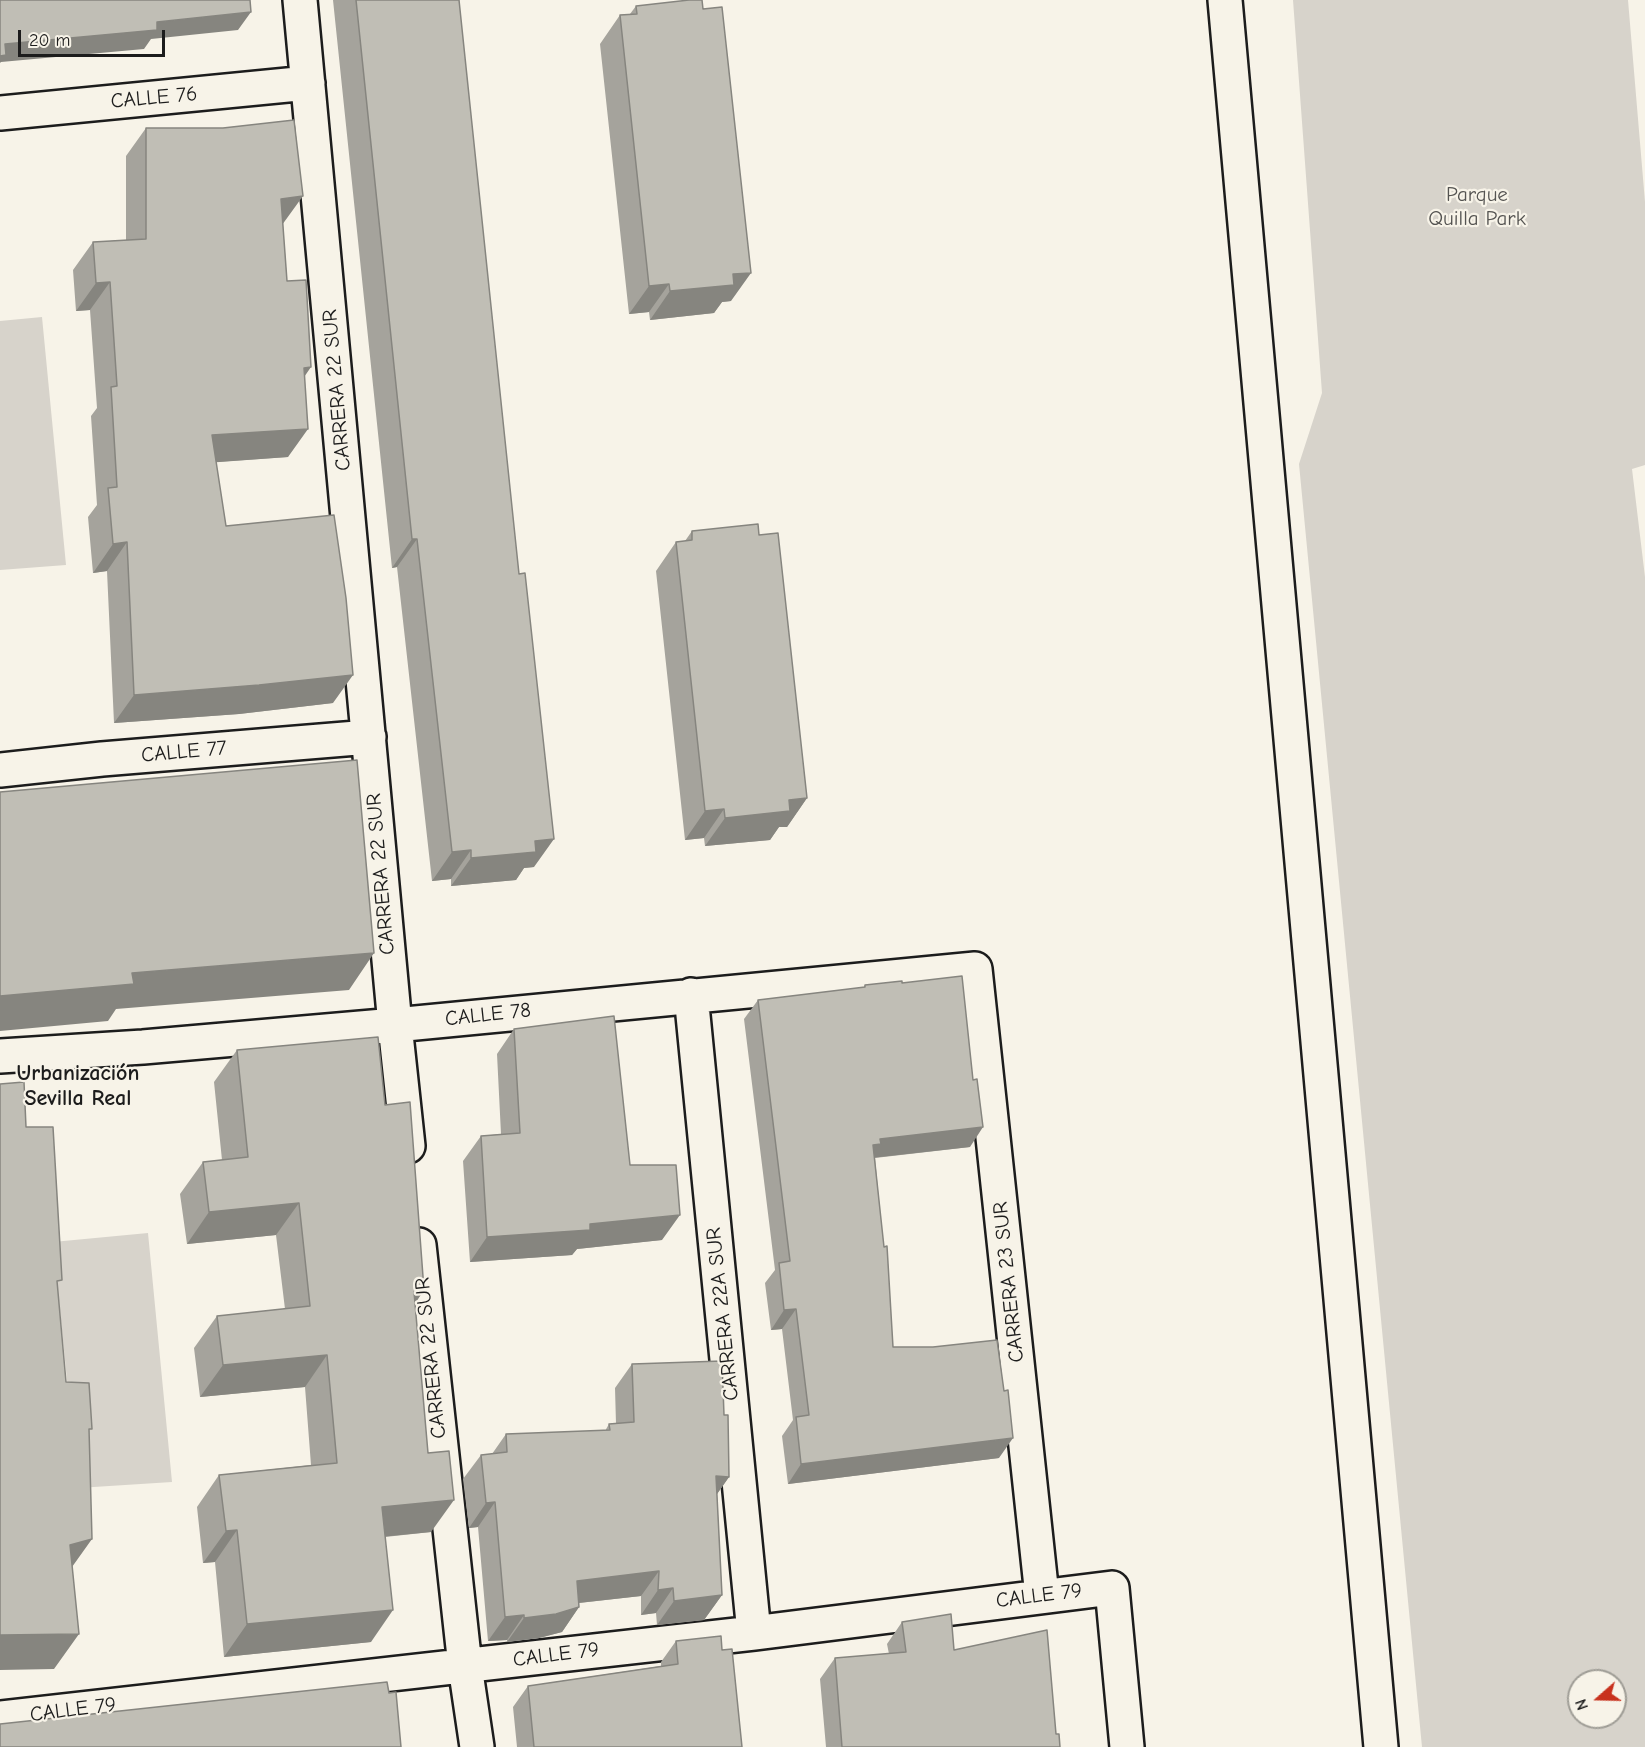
<!DOCTYPE html>
<meta charset="utf-8">
<style>
body{margin:0}
#map{position:relative;width:1645px;height:1747px;overflow:hidden;background:#f7f3e8;font-family:"Comic Neue",sans-serif}
canvas{display:block}
.north{position:absolute;left:1567px;top:1669px;width:60px;height:60px;box-sizing:border-box;background:#f7f3e8;border:2px solid #9f9d96;border-radius:50%;rotate:250deg;font-size:16px;font-weight:700;line-height:24px;text-align:center;color:#1c1c1c}
.north::after{content:'';display:block;margin:auto;width:21px;height:27px;background:#c8321e;clip-path:polygon(50% 0,100% 100%,50% 72%,0 100%)}
.scale{position:absolute;left:18px;top:30px;width:147px;height:27px;box-sizing:border-box;border:3px solid #1c1c1c;border-top:0;padding-left:8px;font-size:18px;line-height:21px;white-space:nowrap;color:#1c1c1c;-webkit-text-stroke:4px #f7f3e8;paint-order:stroke}
</style>
<div id="map">
<canvas width="1645" height="1747"></canvas>
<div class="north">N</div>
<div class="scale">20 m</div>
</div>
<script>
const ctx = document.querySelector('canvas').getContext('2d');
ctx.lineJoin = 'round';
function paint(path, color) { ctx.fillStyle = color; ctx.fill(path, 'evenodd'); }
function strokePath(path, color, width, dash) { ctx.strokeStyle = color; ctx.lineWidth = width; ctx.lineCap = dash ? 'butt' : 'round'; ctx.setLineDash(dash || []); ctx.stroke(path); }
function write(font, color, halo, rows, align = 'center') {
  ctx.font = font + ' "Comic Neue",sans-serif'; ctx.lineWidth = 4.5; ctx.setLineDash([]); ctx.textBaseline = 'middle'; ctx.strokeStyle = halo; ctx.fillStyle = color; for (const [text, x, y, turn = 0] of rows) {
    ctx.save(); ctx.translate(x, y); ctx.rotate((+turn || 0) * Math.PI / 180); ctx.textAlign = isNaN(turn) ? turn : align; if (halo) ctx.strokeText(text, 0, 0); ctx.fillText(text, 0, 0); ctx.restore();
  }
}
const green = new Path2D(`
 M1293,0H1628L1645,202V465L1632,469L1645,577V1747H1422L1299,464L1322,393ZM1579,1681H1615V1717H1579Z
 M42,317L66,565L0,570V321Z
 M148,1233L172,1482L78,1488L53,1242Z`);
const minor = new Path2D(`
 M300,0L395,1025L408,1146
 M1225,0L1381,1747
 M0,113L308,83
 M0,770L102,759L369,737
 M691,995L754,1633
 M0,1056L143,1047L395,1025L975,969L1042,1596
 M419,1245L465,1666L477,1747
 M0,1718L754,1633L1112,1588L1127,1747`);
const wall = new Path2D(`
 M333,0H459L534,867L524,868L516,880L451,886V879L432,881L397,567L392,568Z
 M636,6L731,301L722,302L714,313L650,320L649,312L629,314L600,44L620,15L630,14Z
 M146,128L283,224L287,281L304,377L288,457L216,462L226,526L333,703L239,714L114,723L107,571L93,573L88,517L97,505L91,416L97,408L90,310L76,311L73,270L93,242L126,240V156Z
 M692,531L759,535L807,798L787,827H779L770,840L705,846L704,838L685,840L656,571L676,542L685,541Z
 M902,983L970,1147L875,1158L893,1347L999,1458L788,1484L782,1436L793,1420L782,1329L771,1330L765,1283L775,1270L744,1019L758,1000L863,988L865,985Z
 M514,1029L630,1165L662,1240L577,1249L572,1255L470,1262L463,1161L481,1136L501,1134L497,1054Z
 M237,1050L385,1105L424,1290L415,1303L431,1532L385,1537L371,1642L224,1657L215,1562L203,1563L197,1507L219,1475L311,1465L305,1387L200,1397L194,1348L217,1316L285,1309L276,1235L187,1244L180,1194L203,1162L222,1160L214,1082Z
 M632,1364L724,1415L729,1477L717,1494L722,1595L704,1620L657,1625L656,1613L641,1615V1596L579,1603V1607L562,1632L539,1638L507,1642V1640L488,1641L478,1527L469,1528L463,1479L481,1455L492,1454L506,1434L605,1431L609,1424H616L615,1388Z
 M902,1622L954,1650L1056,1734L1060,1747H826L820,1679L835,1658L889,1654L887,1644Z
 M676,1641L722,1650L742,1747H517L513,1707L528,1686L661,1666V1662Z`);
const shadedWall = new Path2D(`
 M251,12L238,30L151,39L144,49L1,62L0,63V51L5,44L157,22Z
 M303,196L282,225L281,199Z
 M751,273L731,301L722,302L714,313L650,320L670,291L733,274Z
 M110,282L90,310L76,311L96,283Z
 M669,284L649,312L629,314L649,286Z
 M311,367L291,396L304,368Z
 M308,429L288,457L192,464L212,435Z
 M412,539H417L397,567L392,568Z
 M127,542L107,571L93,573L113,544Z
 M353,675L333,703L239,714L114,723L134,695Z
 M807,798L787,827H779L770,840L705,846L725,818L789,800Z
 M724,809L704,838L685,840L705,811Z
 M554,839L534,867L524,868L516,880L451,886L471,858L535,841Z
 M471,850L451,879L432,881L452,852Z
 M374,953L349,990L116,1009L108,1021L0,1031V996L132,973Z
 M983,1127L970,1147L871,1158L873,1145L880,1139Z
 M299,1203L276,1235L187,1244L209,1212Z
 M680,1215L662,1240L577,1249L572,1255L470,1262L487,1237L590,1224Z
 M424,1290L402,1323L414,1292Z
 M796,1309L782,1329L771,1330L784,1310Z
 M327,1355L305,1387L200,1397L223,1365Z
 M1013,1438L999,1458L788,1484L801,1464Z
 M716,1476L729,1477L712,1501Z
 M454,1500L431,1532L360,1539L382,1507Z
 M495,1502L478,1527L469,1528L486,1503Z
 M237,1530L215,1562L203,1563L226,1531Z
 M92,1539L67,1574L70,1545Z
 M659,1571L641,1596L560,1605L577,1581Z
 M673,1588L656,1613L641,1615L658,1590Z
 M722,1595L704,1620L657,1625L674,1601Z
 M579,1607L562,1632L539,1638L507,1642L524,1618Z
 M393,1610L371,1642L224,1657L247,1624Z
 M524,1615L507,1640L488,1641L505,1617Z
 M79,1634L54,1669L0,1670V1635Z`);
const building = new Path2D(`
 M0,0H250L251,12L157,22V30L5,44L6,55L0,56Z
 M356,0H459L519,574L525,573L554,839L535,841L536,852L471,858V850L452,852L417,539H412Z
 M689,0H702L703,9L722,7L751,273L733,274L734,285L670,291L669,284L649,286L620,15L637,14L636,6Z
 M294,120L303,196L281,199L287,281L306,280L311,367L304,368L308,429L212,435L226,526L334,515L346,598L353,675L259,685L134,695L127,542L113,544L108,488L117,487L111,387L117,386L110,282L96,283L93,242L146,239V128H223Z
 M758,524L759,535L778,533L807,798L789,800L790,811L725,818L724,809L705,811L676,542L692,540V531Z
 M357,760L374,953L132,973L134,984L0,996V792Z
 M962,976L973,1080L977,1079L983,1127L880,1139L881,1144L873,1145L884,1247L887,1246L893,1347H933L997,1340L1004,1391L1008,1390L1013,1438L801,1464L796,1417L809,1415L796,1309L784,1310L779,1263L790,1261L758,1000L865,987V985L902,981V983Z
 M614,1016L630,1165H676L680,1215L590,1224V1230L487,1237L481,1136L520,1133L514,1029Z
 M378,1037L385,1105L410,1102L424,1290L414,1292L428,1453L449,1451L454,1500L382,1507L393,1610L247,1624L237,1530L226,1531L219,1475L337,1463L327,1355L223,1365L217,1316L310,1306L299,1203L209,1212L203,1162L248,1157L237,1050Z
 M24,1082L26,1127H53L62,1280L57,1281L66,1382L89,1383L92,1429H89L92,1539L70,1545L79,1634L0,1635V1084Z
 M722,1361L724,1415H728L729,1477L716,1476L722,1595L674,1601L673,1588L658,1590L659,1571L577,1581L579,1607L556,1614L524,1618V1615L505,1617L495,1502L486,1503L481,1455L507,1452L506,1434L610,1430L609,1424L634,1422L632,1364Z
 M951,1614L954,1650L1047,1630L1056,1734H1059L1060,1747H842L835,1658L906,1652L902,1622Z
 M721,1636L722,1650L732,1649L742,1747H534L528,1686L678,1664L676,1641Z
 M387,1682L389,1693L396,1692L401,1747H0V1724Z`);
const streetNames = [
 ["CALLE 76",154,98,-5],
 ["CARRERA 22 SUR",337,390,-95],
 ["CALLE 77",184,752,-5],
 ["CARRERA 22 SUR",381,874,-95],
 ["CALLE 78",488,1015,-6],
 ["CARRERA 23 SUR",1009,1282,-96],
 ["CARRERA 22A SUR",723,1314,-96],
 ["CARRERA 22 SUR",431,1358,-96],
 ["CALLE 79",1039,1596,-7],
 ["CALLE 79",556,1655,-7],
 ["CALLE 79",73,1710,-7]
];
const parkNames = [
 ["Parque",1477,195],
 ["Quilla Park",1477,219]
];
const neighbourhoodNames = [
 ["Urbanización",78,1074],
 ["Sevilla Real",78,1099]
];
paint(green, '#d7d3cb');
strokePath(minor, '#1c1c1c', 38);
strokePath(minor, '#f7f3e8', 33);
paint(wall, '#a5a39c');
paint(shadedWall, '#86857f');
paint(building, '#c0beb5');
strokePath(building, '#86857f', 1.5);
write('21px', '#1c1c1c', '#f7f3e8', streetNames);
write('21px', '#545351', '#f7f3e8', parkNames);
write('bold 22px', '#1c1c1c', '#f7f3e8', neighbourhoodNames);
</script>
